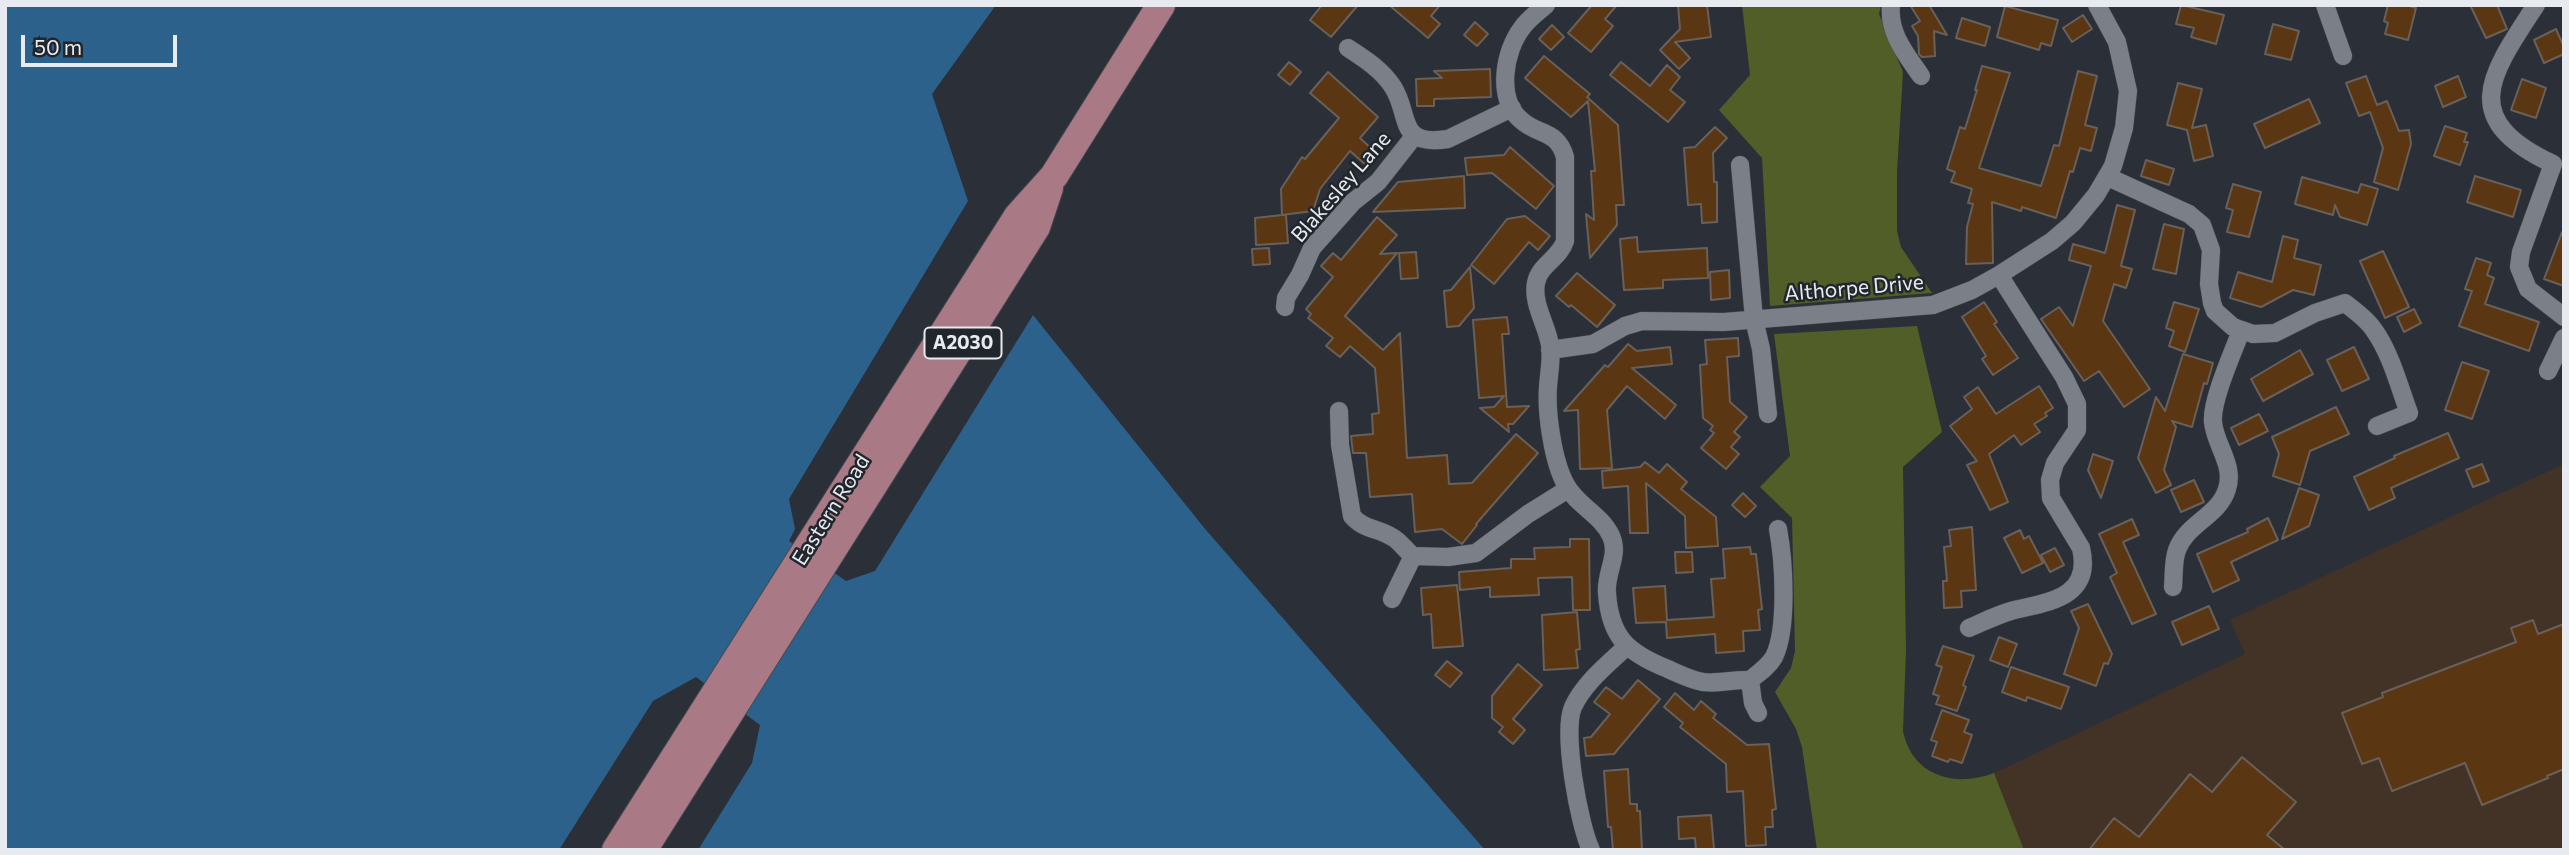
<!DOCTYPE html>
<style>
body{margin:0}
#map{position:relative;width:2569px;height:855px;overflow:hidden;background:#2b2f37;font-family:Commissioner,sans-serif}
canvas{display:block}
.frame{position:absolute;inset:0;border:7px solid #e7eaef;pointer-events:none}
.scale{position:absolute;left:21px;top:35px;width:156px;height:32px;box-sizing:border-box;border:4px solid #e7eaef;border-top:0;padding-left:9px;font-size:21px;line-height:24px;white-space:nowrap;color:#e7eaef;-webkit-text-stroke:5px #21262d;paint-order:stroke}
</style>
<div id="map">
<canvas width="2569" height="855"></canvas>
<div class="frame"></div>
<div class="scale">50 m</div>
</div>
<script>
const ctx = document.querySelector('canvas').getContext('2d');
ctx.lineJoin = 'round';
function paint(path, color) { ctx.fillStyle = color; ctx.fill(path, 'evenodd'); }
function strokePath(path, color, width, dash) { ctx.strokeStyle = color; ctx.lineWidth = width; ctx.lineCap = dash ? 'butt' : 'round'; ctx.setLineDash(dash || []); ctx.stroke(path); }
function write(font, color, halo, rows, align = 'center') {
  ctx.font = font + ' Commissioner,sans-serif'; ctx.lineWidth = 5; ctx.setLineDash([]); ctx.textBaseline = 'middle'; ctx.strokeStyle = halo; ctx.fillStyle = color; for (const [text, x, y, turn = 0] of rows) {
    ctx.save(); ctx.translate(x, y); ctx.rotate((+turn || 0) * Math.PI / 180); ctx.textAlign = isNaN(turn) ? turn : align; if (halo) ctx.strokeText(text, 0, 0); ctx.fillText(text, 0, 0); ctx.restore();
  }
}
const industrial = new Path2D(`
 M2564,464V850H2024L1994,773L2245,654L2230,620Z`);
const green = new Path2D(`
 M1742,5H1881L1879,14L1903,72L1897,172V231L1901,247L1932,293L1770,306L1762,158L1719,110L1750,75Z
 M1917,326L1942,432L1903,467L1906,650L1903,731C1912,776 1955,788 1994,773L2024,850H1817L1802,747L1796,729L1775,692L1791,668L1795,651L1792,518L1760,487L1790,456L1774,334Z`);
const water = new Path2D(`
 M5,5H996L932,94L968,201L789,499L795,529L789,541L846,581L875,571L1033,315L1206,530L1485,850H698L752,763L760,725L696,677L653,701L559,850H5Z`);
const building = new Path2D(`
 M1322,5H1358L1331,37L1310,20Z
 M1389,5H1440L1431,16L1440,24L1428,38Z
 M1592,5H1617L1605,19L1613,26L1591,52L1568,33Z
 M1678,5H1707L1711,37L1675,42L1690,58L1679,69L1660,50L1680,29Z
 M1910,5H1929L1947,35L1934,31L1935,56L1922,57L1919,54L1918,36L1912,26L1920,21Z
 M2181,5L2224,15L2216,44L2191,37L2194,28L2176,24Z
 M2388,5H2406L2416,8L2408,40L2385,34L2388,23L2384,21Z
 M2470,5H2497L2507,29L2486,38Z
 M2005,6L2058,20L2051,46L2041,43L2039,50L1997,37Z
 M2083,15L2092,29L2072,42L2063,28Z
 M1962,18L1990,27L1985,46L1956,38Z
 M1475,22L1488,34L1477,46L1464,35Z
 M2273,24L2299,31L2291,60L2265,54Z
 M1552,25L1564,37L1551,50L1539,39Z
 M2556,29L2564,47V54L2544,63L2534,40Z
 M1544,56L1590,94L1587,97L1618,125L1624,205H1616L1617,225L1590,258L1586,214L1594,220L1591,171H1595L1588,101L1571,117L1525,78Z
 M1289,62L1301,72L1290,85L1278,75Z
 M1621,62L1650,86L1667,65L1680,77L1670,90L1685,102L1668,122L1610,75Z
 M1982,66L2010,73L1979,168L2041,186L2054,145L2059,146L2078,71L2097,76L2085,125L2097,128L2091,151L2080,148L2073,172L2070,171L2056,218L2022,207L2021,211L1992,202L1993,263L1966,264L1967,227L1973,204L1968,203L1972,189L1951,182L1955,172L1947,169L1960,127L1965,129L1977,90H1975Z
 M1490,69L1491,97L1434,99V106H1417L1416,79L1442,78L1434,71Z
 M1328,72L1378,117L1360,138L1377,154L1367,166L1350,151L1320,189L1313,211L1282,215L1281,189L1302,157L1305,159L1339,118L1310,93Z
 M2366,76L2377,105L2387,101L2399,131L2409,130L2411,144L2398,190L2374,182L2383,148L2370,112L2359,116L2346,83Z
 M2458,76L2466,97L2443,107L2435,86Z
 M2522,79L2546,88L2536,118L2511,110Z
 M2178,83L2202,89L2192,128L2206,125L2213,156L2194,161L2187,130L2167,125Z
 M2309,99L2320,123L2265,148L2254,124Z
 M2445,126L2467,133L2464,142H2468L2460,165L2434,156Z
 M1715,127L1727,138L1713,153L1714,182H1717V222L1702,223L1701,204L1688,205L1684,148L1695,147Z
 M1510,147L1554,186L1536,209L1492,173L1467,175L1465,158L1504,155Z
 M2146,160L2174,169L2169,185L2141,176Z
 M1464,176L1465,208L1373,212L1398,182Z
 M2475,176L2521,190L2513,217L2467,202Z
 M2302,177L2358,193L2361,184L2378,189L2367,225L2340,217L2335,205L2333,215L2295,204Z
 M2233,184L2261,192L2249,237L2227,232L2233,210L2226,208Z
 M2117,205L2135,210L2121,266L2132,269L2126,288L2114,284L2103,321L2150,389L2124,407L2099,371L2084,381L2041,319L2059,307L2073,326L2091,266L2069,260L2073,244L2105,253Z
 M1282,215H1286L1288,243L1256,245L1255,218Z
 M1525,216L1550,236L1538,250L1529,242L1494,284L1471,265L1507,219Z
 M1377,217L1397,235L1380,254L1397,253L1345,316L1383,350L1400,333L1407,458L1447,455L1449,484L1472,483L1516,434L1538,453L1476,524L1477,525L1462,544L1442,529L1415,532L1412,494L1370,497L1366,453H1353L1351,436L1373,434L1372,414L1379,413L1375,368L1350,346L1340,357L1326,346L1333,338L1308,318L1311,314L1306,309L1333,277L1321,266L1333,253L1341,260Z
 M2164,224L2184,229L2176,274L2153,269Z
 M2562,232H2564V286L2544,279Z
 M2283,236L2298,240L2294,258L2321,265L2314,295L2293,290L2261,307L2230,298L2238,272L2272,282Z
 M1637,237L1638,252L1707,248L1708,278L1663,280V288L1624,290L1620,239Z
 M1269,248L1270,264L1253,265L1252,249Z
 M2383,251L2409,307L2385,318L2360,261Z
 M1416,252L1418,278L1401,279L1399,253Z
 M2476,258L2491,263L2487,275L2494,278L2485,304L2539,322L2529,351L2459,326L2472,291L2465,289Z
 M1470,267L1474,308L1459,326L1447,327L1444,291L1451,290Z
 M1729,270L1730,298L1711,300L1710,272Z
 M1577,273L1615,305L1597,327L1571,305L1569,307L1556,296Z
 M1984,302L1997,322L1994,324L2018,358L1993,375L1982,359L1986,356L1962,317Z
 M2174,302L2199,309L2185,352L2169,346L2174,331L2166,328Z
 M2414,309L2421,323L2404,332L2397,317Z
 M1507,317L1509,334H1502L1507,407L1529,406L1513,424H1508L1509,432L1480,408L1494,407L1504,396L1479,398L1473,320Z
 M1738,338L1739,356L1727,357L1730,402L1747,417L1734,432L1740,437L1731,447L1739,454L1726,469L1701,448L1714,433L1710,430L1713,426L1703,418L1700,365L1707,364L1705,340Z
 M1628,344L1637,351L1670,347L1672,364L1632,368L1676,405L1665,419L1627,386L1607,410L1612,468L1580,469L1578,410L1564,411L1605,365L1608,367Z
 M2354,347L2369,379L2342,391L2327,360Z
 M2300,350L2313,374L2263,401L2251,379Z
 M2183,354L2213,363L2207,384L2204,383L2192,427L2172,421L2176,427L2164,470L2171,485L2156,493L2138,458L2156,397L2165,411Z
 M2462,362L2489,371L2472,419L2445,410Z
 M2039,386L2053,408L2045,413L2047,416L2034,424L2040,432L2021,445L2014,435L1989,454L2008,502L1990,510L1967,465L1977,461L1950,426L1972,409L1964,397L1978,387L1996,414Z
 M2336,407L2349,434L2310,451L2300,485L2273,476L2279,454L2272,437Z
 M2259,414L2268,431L2239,445L2231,428Z
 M2448,433L2459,458L2391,488L2395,498L2369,510L2354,477L2395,458L2394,456Z
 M2093,454L2113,461L2101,498L2088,470Z
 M1645,462L1659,473L1667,464L1687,482L1681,489L1716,517L1718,546L1686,548L1685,516L1646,483L1648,533H1630L1628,486L1603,488L1602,471L1640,467Z
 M2482,464L2489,481L2473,487L2466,470Z
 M2194,480L2204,502L2181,512L2171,490Z
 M2299,488L2319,495L2309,526L2282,539Z
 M1743,493L1756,506L1745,517L1732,505Z
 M2268,518L2278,540L2231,562L2239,580L2213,592L2197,554L2248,532L2247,529Z
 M2132,519L2139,535L2123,542L2156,614L2132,624L2110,577L2117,573L2099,534Z
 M1972,527L1976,590L1961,591L1962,607L1944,608L1943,581H1947L1944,547L1951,546L1949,530Z
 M2020,530L2024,539L2029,536L2043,563L2022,573L2004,538Z
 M1570,539H1589L1590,610H1573L1572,577L1538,578L1539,595L1490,597V587L1460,590L1459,572L1511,568V559H1535L1534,548L1570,547Z
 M1750,547L1751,554H1756L1762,609L1758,610L1760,630L1743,631L1744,651L1716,653L1715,634L1667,638L1666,622L1636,623L1633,588L1665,586L1667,620L1714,617L1711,579L1725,578L1723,549Z
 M2055,548L2064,565L2050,572L2041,555Z
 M1675,552H1692L1693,572L1676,573Z
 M1457,585L1463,646L1433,648L1431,614L1423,615L1421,588Z
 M2088,604L2112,654L2108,664L2104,663L2096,686L2064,674L2079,628L2071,611Z
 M2209,606L2219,629L2182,645L2172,622Z
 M1577,612L1580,649L1576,650L1578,668L1544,670L1542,615Z
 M2533,620L2538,634L2564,624V769L2547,776L2548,778L2482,805L2465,763L2392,791L2379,758L2362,764L2342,713L2383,697L2382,693L2516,642L2511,628Z
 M1999,637L2017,644L2008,667L1990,660Z
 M1943,646L1974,656L1963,685L1966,687L1957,711L1936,704L1939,696L1933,694L1942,667L1936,665Z
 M1447,661L1462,673L1450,687L1435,675Z
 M1518,664L1542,685L1513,719L1525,730L1513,744L1499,732L1503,727L1492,718V696Z
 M2011,667L2069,687L2061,709L2027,697L2026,701L2002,692Z
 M1638,680L1660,699L1614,754L1586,756L1584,738L1591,737L1610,714L1594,702L1606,687L1622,699Z
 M1675,693L1694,710L1701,701L1716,714L1713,718L1747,745L1769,744L1776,809L1772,810L1773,827H1765L1766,845L1746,846L1743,791L1727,792L1726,764L1680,727L1683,723L1664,707Z
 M1942,710L1969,720L1964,732L1972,735L1962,763L1950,759L1948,762L1932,756L1937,742L1931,740Z
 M2242,757L2296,802L2267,835L2285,850H2089L2114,818L2139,837L2190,774L2212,792Z
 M1628,769L1630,804H1637V811H1640L1642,850H1613L1611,827H1608L1604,771Z
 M1711,815L1714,849L1696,850L1695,838L1679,839L1678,817Z`);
const minor = new Path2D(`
 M1546,5C1538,12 1528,19 1522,28C1504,51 1496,99 1521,120C1538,136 1557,129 1565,157V241C1560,258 1539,265 1536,283C1532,304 1547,325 1550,345C1552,359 1549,372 1548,387C1546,413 1553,462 1566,485C1577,506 1601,514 1611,536C1620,555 1605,573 1607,593C1610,638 1628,653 1668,669C1679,674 1691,680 1703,682C1718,684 1734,679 1750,680C1759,673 1768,667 1774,657C1788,628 1784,561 1778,529
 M1891,5C1888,33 1906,54 1921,76
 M2325,5L2343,56
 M2536,5C2490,75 2457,119 2553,164L2521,252L2519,267L2528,289L2564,317
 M1348,48C1365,59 1382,70 1393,87C1411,115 1396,147 1448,139L1512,108
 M1740,165L1754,319L1761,349L1768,414
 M2108,177L2189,214L2202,225L2211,250L2209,284L2212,303L2215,311L2233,327L2253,334L2275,333L2315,313L2345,303C2355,311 2367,319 2374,330C2391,354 2399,386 2409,413L2377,426
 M1285,307L1286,298L1300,275L1312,248L1353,202L1378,182L1415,135
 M1550,350L1593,344L1625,326L1642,321L1724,322L1933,305L1972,290L1999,275L2052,241L2073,223L2096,195L2113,166L2124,128L2128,91L2117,42L2097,5
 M2548,371L2564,338
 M1339,411L1340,445L1352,516C1364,530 1378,528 1392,537C1400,541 1405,550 1413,556L1448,557L1476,553L1528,514L1568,489
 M2173,587C2174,575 2173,561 2177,550C2187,523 2219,516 2227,489C2235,465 2215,445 2213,422C2211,401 2233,352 2241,331
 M1392,599L1413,556
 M1969,628C1983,622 1997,615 2011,611C2046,602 2093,599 2081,548L2051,498L2050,480L2055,463L2077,430V404L2064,377L1999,275
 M1750,680L1753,703L1758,713
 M1591,850C1579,825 1562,732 1573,707C1584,683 1607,665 1626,647`);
const primary = new Path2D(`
 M616,850L1018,216L1054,176L1161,5
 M643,850L1036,227L1049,188`);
const shields = [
 [963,343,77]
];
const shieldNames = [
 ["A2030",963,343]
];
const streetNames = [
 ["Blakesley Lane",1341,187,-49],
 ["Althorpe Drive",1854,288,-5],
 ["Eastern Road",831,510,-58]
];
paint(industrial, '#433327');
paint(green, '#525e27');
paint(water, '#2b618b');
paint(building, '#5b3613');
strokePath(building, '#686059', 2);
strokePath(minor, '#464a50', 19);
strokePath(primary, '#464a50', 30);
strokePath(minor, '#7a7f88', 18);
strokePath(primary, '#a97a86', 28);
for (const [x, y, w] of shields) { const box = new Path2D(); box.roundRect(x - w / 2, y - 15.5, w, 31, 5); ctx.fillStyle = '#21262d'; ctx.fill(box); strokePath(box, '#e7eaef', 2); }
write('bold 19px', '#e7eaef', null, shieldNames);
write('21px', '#e7eaef', '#21262d', streetNames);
</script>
